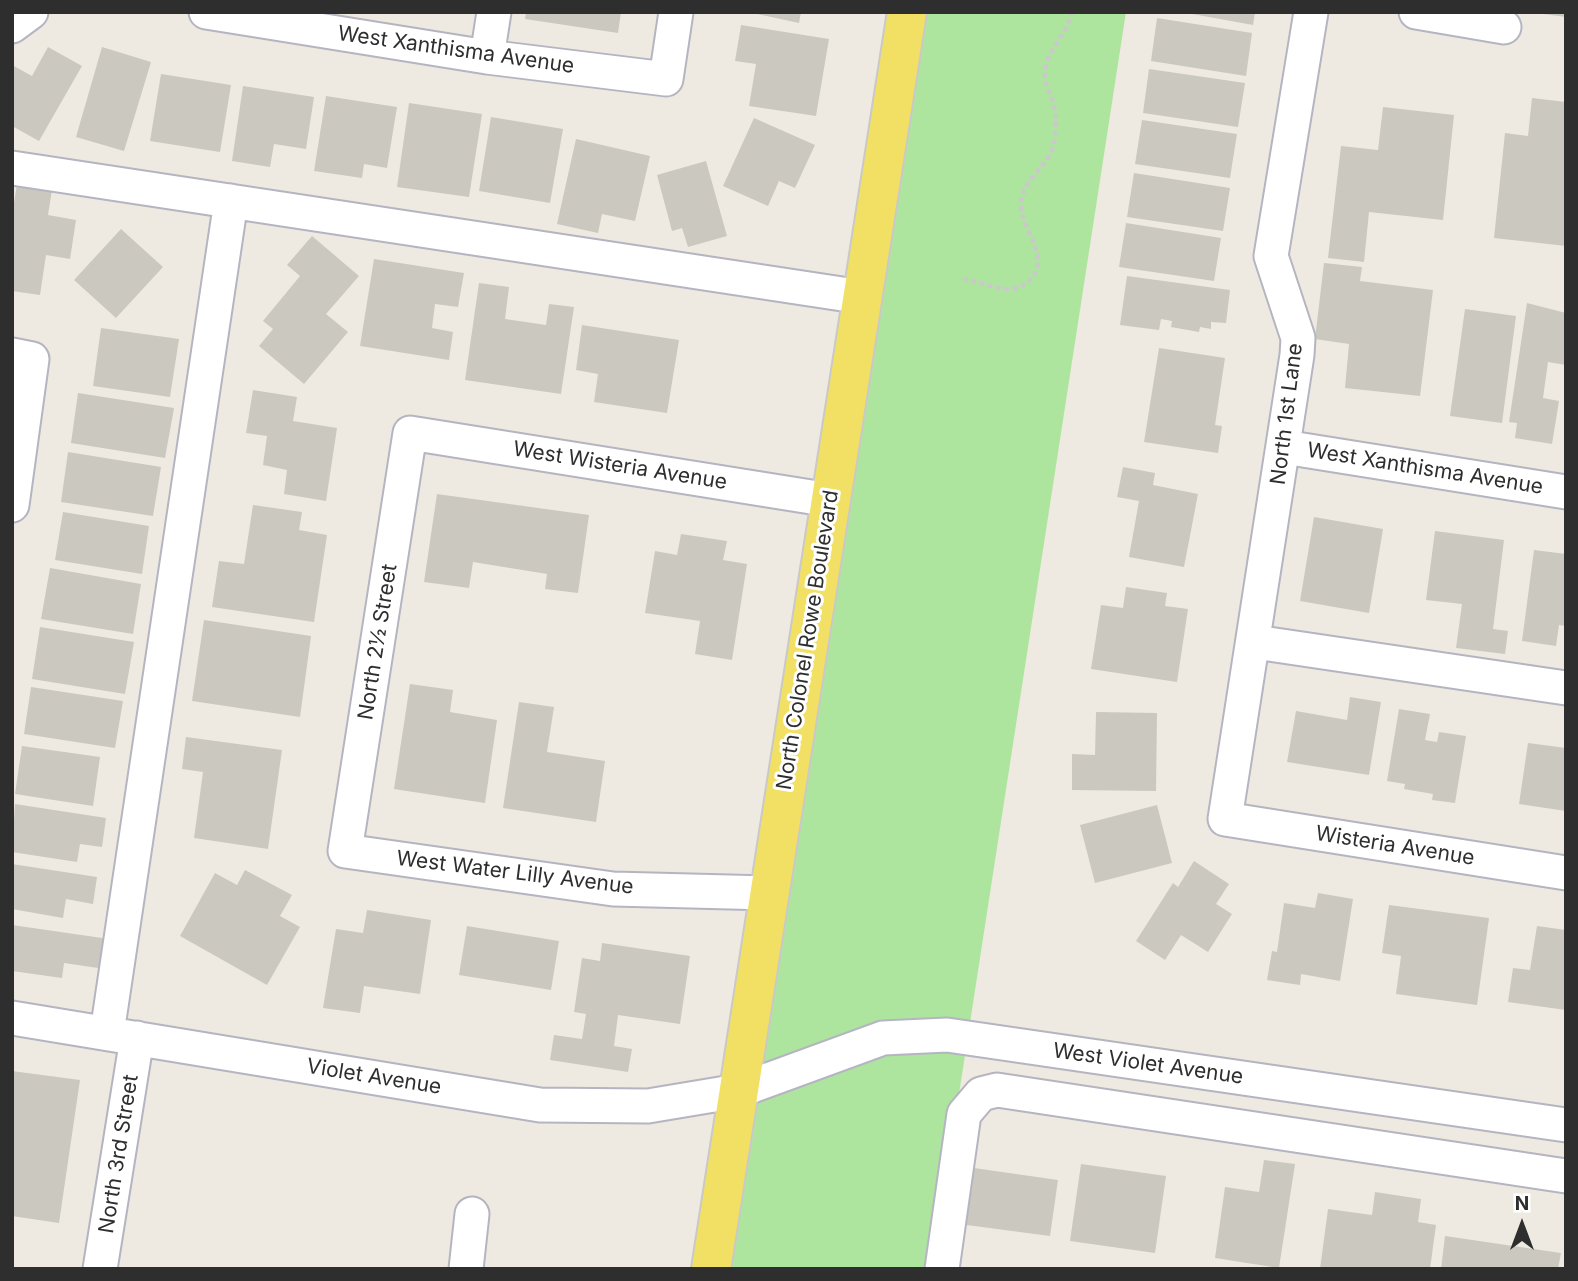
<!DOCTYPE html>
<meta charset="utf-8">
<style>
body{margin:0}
#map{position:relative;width:1578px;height:1281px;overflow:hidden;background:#efeae1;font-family:Inter,sans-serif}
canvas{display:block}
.frame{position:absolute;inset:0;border:14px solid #2e2e2e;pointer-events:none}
.north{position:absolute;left:1487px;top:1190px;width:70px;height:70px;-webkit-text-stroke:5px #fff;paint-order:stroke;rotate:0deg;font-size:19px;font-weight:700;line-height:28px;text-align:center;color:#2e2e2e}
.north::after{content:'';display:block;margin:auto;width:24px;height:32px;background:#2e2e2e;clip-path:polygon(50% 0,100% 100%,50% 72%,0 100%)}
</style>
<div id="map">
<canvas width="1578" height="1281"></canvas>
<div class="frame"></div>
<div class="north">N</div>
</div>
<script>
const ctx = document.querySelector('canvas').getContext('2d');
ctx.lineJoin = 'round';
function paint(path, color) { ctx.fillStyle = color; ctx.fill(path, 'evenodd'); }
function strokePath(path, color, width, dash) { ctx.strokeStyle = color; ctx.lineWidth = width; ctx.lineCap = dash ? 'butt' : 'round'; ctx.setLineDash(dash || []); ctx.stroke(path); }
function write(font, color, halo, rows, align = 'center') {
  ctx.font = font + ' Inter,sans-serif'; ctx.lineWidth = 6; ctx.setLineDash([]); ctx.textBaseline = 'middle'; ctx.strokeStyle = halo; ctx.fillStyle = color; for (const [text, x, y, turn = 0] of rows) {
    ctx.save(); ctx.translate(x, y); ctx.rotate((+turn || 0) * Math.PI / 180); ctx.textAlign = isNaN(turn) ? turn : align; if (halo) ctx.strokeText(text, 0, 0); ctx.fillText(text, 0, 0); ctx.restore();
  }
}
const green = new Path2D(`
 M914,12H1126L932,1269H718Z`);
const building = new Path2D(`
 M526,12H621L618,33L525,19Z
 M748,12H801L799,23Z
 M1181,12H1255L1253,25Z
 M1543,12H1566V17L1543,14Z
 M1157,18L1252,33L1246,76L1151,61Z
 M741,25L829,39L816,116L749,106L756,64L735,61Z
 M48,47L82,66L39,141L12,126V65L32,76Z
 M102,47L151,62L124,151L76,137Z
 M1149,69L1245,83L1238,127L1143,113Z
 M161,74L231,85L220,152L150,141Z
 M243,86L314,97L306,149L274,144L270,167L232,161Z
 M326,96L397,107L387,168L364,164L362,178L314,171Z
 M1532,98L1566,102V246L1494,238L1505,133L1528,136Z
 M409,103L482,114L469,197L397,187Z
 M1383,107L1454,115L1443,220L1369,212L1364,262L1328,258L1341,146L1378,150Z
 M491,117L563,129L550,203L479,191Z
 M754,118L815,145L795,188L779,181L768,206L723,186Z
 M1142,120L1237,134L1230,178L1135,164Z
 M576,139L650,156L635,221L602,214L598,233L557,224Z
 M706,161L727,236L688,247L682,228L672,231L657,175Z
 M1134,173L1230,188L1223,231L1127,217Z
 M17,184L52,190L48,215L76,220L70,259L46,255L40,295L12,291V215Z
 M1126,223L1221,238L1214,281L1119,267Z
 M121,229L163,267L116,318L74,280Z
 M312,236L359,276L326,314L348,332L304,384L259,346L273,329L263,321L300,276L287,265Z
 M374,259L464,273L458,307L435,304L432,328L453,332L449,360L360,346Z
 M1324,263L1362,267L1360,281L1433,290L1420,396L1345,388L1349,344L1315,339Z
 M1127,276L1230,290L1226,323L1211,322V329L1200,327L1199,332L1171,327L1172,321L1161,319L1159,330L1120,325Z
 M479,283L509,287L505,319L546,325L549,304L574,307L561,394L465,380Z
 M1527,303L1566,313V365L1548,362L1543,398L1559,401L1552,444L1515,438L1517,423L1509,422Z
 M1465,309L1516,316L1502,423L1450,416Z
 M582,325L679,340L667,413L594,402L598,374L576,370Z
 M101,328L179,339L170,397L93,386Z
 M1159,348L1225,358L1215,425L1222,426L1218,453L1144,442Z
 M253,390L297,397L293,421L337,428L326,501L284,494L287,470L263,465L267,436L246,433Z
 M78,393L174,408L165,458L71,443Z
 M68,452L161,467L153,516L61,502Z
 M1123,467L1155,473L1153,485L1198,494L1184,567L1129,557L1139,501L1117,497Z
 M437,494L589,515L578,593L545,589L547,574L473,562L469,588L424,582Z
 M253,505L302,512L299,530L327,535L314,622L212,607L219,561L244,564Z
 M63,512L149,526L142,574L55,560Z
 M1314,517L1383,529L1369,613L1300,601Z
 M1435,531L1504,540L1493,629L1508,631L1505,654L1456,648L1462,604L1426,600Z
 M681,534L727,541L723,560L747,564L732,660L695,654L700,621L645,613L655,551L677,555Z
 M1534,550L1566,554V626L1559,625L1556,646L1522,641Z
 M50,568L141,584L133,634L41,619Z
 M1126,587L1167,593L1165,606L1188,609L1177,682L1091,669L1101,605L1123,608Z
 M204,620L311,636L300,717L192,701Z
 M40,627L134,642L125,694L32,679Z
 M410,684L453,690L450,712L497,720L485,803L394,789Z
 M31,687L123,701L115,748L24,734Z
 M1350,697L1381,702L1369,775L1287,762L1296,711L1347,720Z
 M519,702L554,707L547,752L605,761L596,822L503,808Z
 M1399,709L1430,714L1425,740L1437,742L1439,732L1466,736L1455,803L1432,800L1433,794L1404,789L1405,784L1387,781Z
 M1096,712L1157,713L1156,791L1072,790V754L1095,755Z
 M186,737L282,750L268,849L194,838L203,772L182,769Z
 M1528,743L1566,748V811L1519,804Z
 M22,746L100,757L93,806L15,794Z
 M15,804L106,818L102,847L80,844L77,862L12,852Z
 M1157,805L1172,863L1095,883L1080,825Z
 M1194,861L1229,884L1216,904L1232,914L1208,952L1181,935L1165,960L1136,941L1173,883L1178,887Z
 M12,864L97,877L93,904L66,899L63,918L12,909Z
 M245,870L292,895L280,916L300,927L267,985L180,936L215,873L237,885Z
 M1318,893L1353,899L1340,981L1301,974L1300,985L1267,980L1272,951L1277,952L1284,903L1315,908Z
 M1389,905L1489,918L1477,1005L1396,994L1401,956L1382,953Z
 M367,910L431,920L420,994L364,986L360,1013L323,1008L336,929L363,933Z
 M12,925L109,939L105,969L64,963L62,978L12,971Z
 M467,926L559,941L551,990L459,975Z
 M1537,926L1566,930V1010L1508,1002L1513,968L1530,970Z
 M602,943L690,956L680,1024L618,1015L614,1046L632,1049L628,1072L550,1060L554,1035L582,1039L586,1014L574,1012L582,958L600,961Z
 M12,1071L80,1080L59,1223L12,1216Z
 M1264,1160L1295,1164L1279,1268L1215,1258L1225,1187L1259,1192Z
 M1081,1164L1166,1176L1155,1253L1070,1241Z
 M967,1167L1058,1180L1050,1236L959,1224Z
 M1375,1192L1421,1199L1418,1222L1436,1225L1430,1269H1320L1328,1209L1372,1215Z
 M1445,1236L1561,1253L1558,1269H1441Z`);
const path = new Path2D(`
 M963,279C981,281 1008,297 1025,284C1056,261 1021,231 1021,205C1021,181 1044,170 1052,150C1057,135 1057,116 1053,102C1050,93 1045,85 1045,76C1044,51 1068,35 1072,12`);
const minor = new Path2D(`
 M206,12L487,57L666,79L676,12
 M1311,12L1271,256L1298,338L1297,355L1225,819L1566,873
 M1416,12L1504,27
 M12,26L31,12
 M487,57L494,12
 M12,168L862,297
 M12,355L32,359L12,505
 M1284,447L1566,492
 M1255,642L1566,688
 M769,893L613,889L345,851L410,433L830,500
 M12,1018L540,1105L648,1106L738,1091L883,1038L947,1035L1566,1125
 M107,1033L231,201
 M100,1269L137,1038
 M466,1269L472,1214
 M942,1269L964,1114L981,1094L997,1090L1566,1176`);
const major = new Path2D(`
 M711,1269L907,12`);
const streetNames = [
 ["West Xanthisma Avenue",456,50,8],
 ["North 1st Lane",1287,414,-83],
 ["West Wisteria Avenue",620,466,9],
 ["West Xanthisma Avenue",1425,469,9],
 ["North Colonel Rowe Boulevard",808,640,-81],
 ["North 2½ Street",378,642,-81],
 ["Wisteria Avenue",1395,846,9],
 ["West Water Lilly Avenue",515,873,7],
 ["West Violet Avenue",1148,1064,8],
 ["Violet Avenue",374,1077,9],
 ["North 3rd Street",119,1154,-81]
];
paint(green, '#aee59e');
paint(building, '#cbc8bf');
strokePath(minor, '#b4b5c1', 37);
strokePath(major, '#c9c9c9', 42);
strokePath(path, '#c9c9c9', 4.5, [5, 3.5]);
strokePath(minor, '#fff', 33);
strokePath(major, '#f1e063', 38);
write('21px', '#2e2e2e', '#fff', streetNames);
</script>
